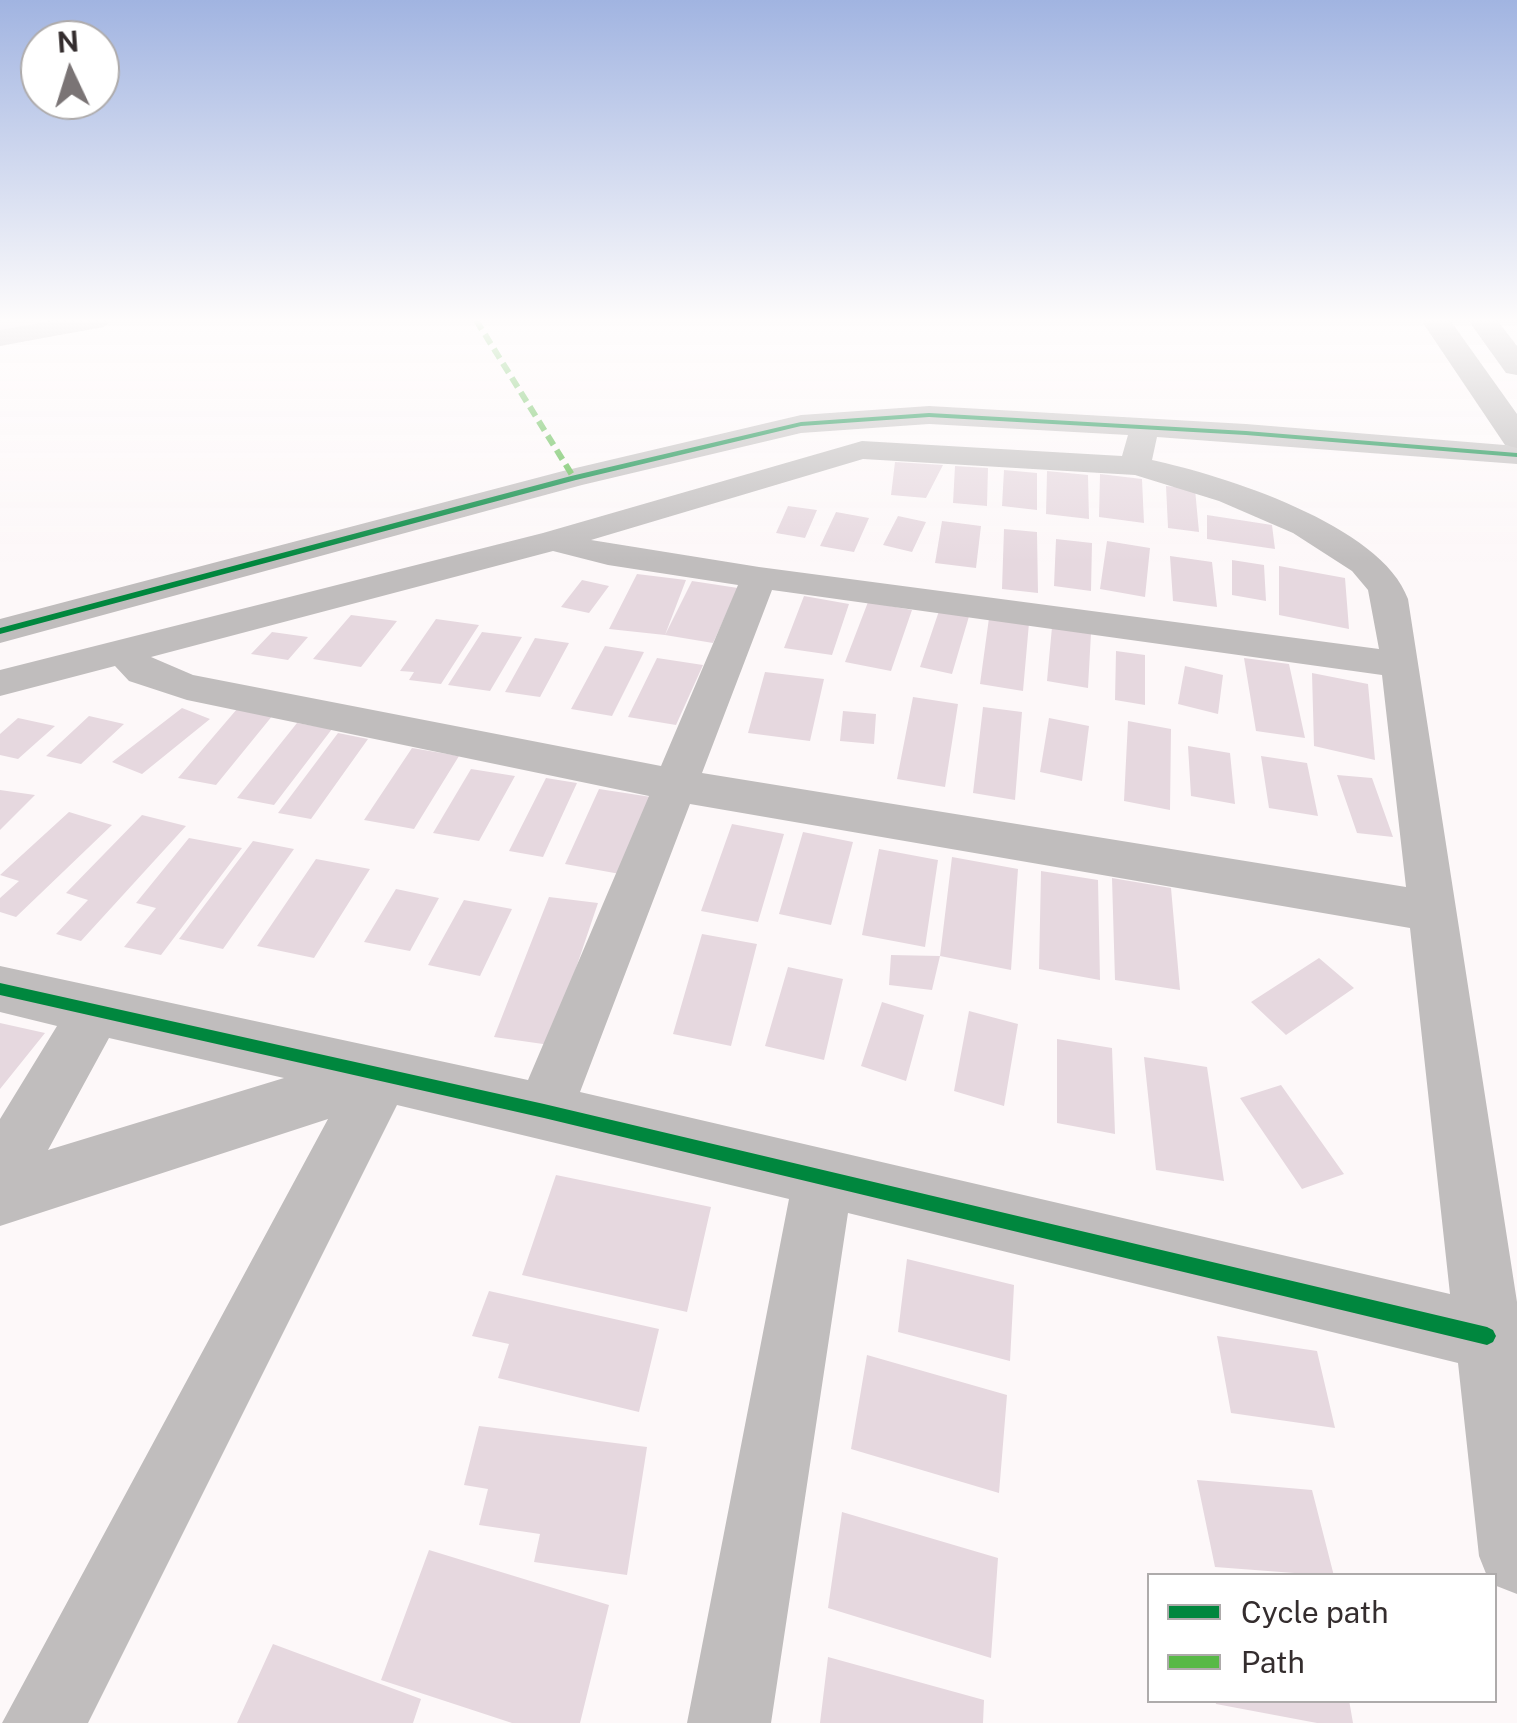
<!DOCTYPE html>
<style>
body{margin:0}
#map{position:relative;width:1517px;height:1723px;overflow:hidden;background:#fdf8f9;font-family:"Public Sans",sans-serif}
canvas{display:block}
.legend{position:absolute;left:1147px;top:1573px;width:350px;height:130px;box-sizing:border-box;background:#fff;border:2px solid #aeabab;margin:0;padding:12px 18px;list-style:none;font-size:30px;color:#342d2e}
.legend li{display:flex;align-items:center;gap:20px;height:50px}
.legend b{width:50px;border:2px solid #aeabab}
.north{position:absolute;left:20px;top:20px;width:100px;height:100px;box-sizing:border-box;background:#fff;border:2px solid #aeabab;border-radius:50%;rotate:356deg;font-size:28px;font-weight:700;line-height:40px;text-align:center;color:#342d2e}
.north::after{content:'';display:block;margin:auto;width:35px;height:45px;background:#7a7475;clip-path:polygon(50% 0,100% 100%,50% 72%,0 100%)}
</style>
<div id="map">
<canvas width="1517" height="1723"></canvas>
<ul class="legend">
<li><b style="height:12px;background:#00873e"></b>Cycle path</li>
<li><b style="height:12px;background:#58b947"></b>Path</li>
</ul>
<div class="north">N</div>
</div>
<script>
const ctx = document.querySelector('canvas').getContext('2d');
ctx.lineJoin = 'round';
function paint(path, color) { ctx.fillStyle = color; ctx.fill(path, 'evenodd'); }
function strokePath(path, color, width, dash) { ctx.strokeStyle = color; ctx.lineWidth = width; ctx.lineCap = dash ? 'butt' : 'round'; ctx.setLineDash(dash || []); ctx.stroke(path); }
const building = new Path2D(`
 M0,320H55L0,332Z
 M895,462L943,465L926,498L891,495Z
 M955,466L988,468L987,506L953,503Z
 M1004,470L1037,473V510L1002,506Z
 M1047,471L1088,475L1089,519L1046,514Z
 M1100,474L1142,479L1144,523L1099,517Z
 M1166,486L1195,489L1199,532L1168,528Z
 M788,506L817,510L805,538L776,533Z
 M836,512L869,518L854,552L820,546Z
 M1207,515L1272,525L1275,549L1207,539Z
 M898,516L926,522L912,552L883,545Z
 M942,521L981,526L976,568L935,563Z
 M1004,529L1037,532L1038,593L1002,589Z
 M1056,539L1092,543L1091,591L1054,586Z
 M1107,541L1150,548L1145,597L1100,589Z
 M1170,556L1212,562L1217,607L1173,601Z
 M1232,560L1264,565L1266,601L1232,595Z
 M1279,566L1345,578L1349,629L1279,615Z
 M637,574L686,580L665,635L609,629Z
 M582,580L609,586L589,613L561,607Z
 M692,581L738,588L713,643L665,635Z
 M804,596L849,604L832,655L784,648Z
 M868,602L912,610L891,671L845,662Z
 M940,608L970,613L952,674L920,667Z
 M351,615L397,621L361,667L313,659Z
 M989,618L1029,623L1023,691L980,684Z
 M436,619L479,625L441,684L409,680L414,672L400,671Z
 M1052,627L1091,633L1088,688L1047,681Z
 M272,632L308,637L288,660L251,654Z
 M482,632L522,637L490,691L448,685Z
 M535,638L569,643L540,697L505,692Z
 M605,646L644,652L612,716L571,709Z
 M1116,651L1145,655V705L1115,700Z
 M657,658L703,665L676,725L628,717Z
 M1244,658L1289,664L1305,738L1256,731Z
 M1185,666L1223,675L1218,714L1178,704Z
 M765,672L824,679L810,741L748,733Z
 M1312,673L1368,684L1375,760L1314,746Z
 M913,697L958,704L945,787L897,779Z
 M983,707L1022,712L1015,800L973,793Z
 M182,708L210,719L142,774L112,762Z
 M237,709L273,715L216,785L178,778Z
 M843,711L876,714L874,744L840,741Z
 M89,716L124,724L81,764L46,756Z
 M18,718L55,726L18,759L0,755V734Z
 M1049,718L1089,726L1082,781L1040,772Z
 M1128,721L1171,729L1170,810L1124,801Z
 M297,723L332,729L274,805L237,798Z
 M338,733L368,739L311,819L278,813Z
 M1188,746L1230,753L1235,804L1191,796Z
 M412,748L459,756L414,829L364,820Z
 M1261,756L1307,763L1318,816L1269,808Z
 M471,769L515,776L479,841L433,833Z
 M1337,775L1372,778L1393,837L1357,833Z
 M546,778L577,783L543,857L509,851Z
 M599,789L651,797L620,874L565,864Z
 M0,790L35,795L0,830Z
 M69,812L112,825L16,917L0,912V898L19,881L0,875Z
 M142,815L186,826L81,941L56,934L88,900L66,893Z
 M732,824L784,834L758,922L701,911Z
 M803,832L853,842L831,925L779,914Z
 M189,838L242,848L161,955L124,947L156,908L136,903Z
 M253,841L294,849L223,949L179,939Z
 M879,849L938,860L925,947L862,935Z
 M952,857L1018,869L1011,970L940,956Z
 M316,859L370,869L314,958L257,946Z
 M1041,871L1098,880L1100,980L1039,969Z
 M1112,878L1171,888L1180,990L1115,980Z
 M396,889L439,898L410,951L364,942Z
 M549,897L598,903L550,1045L494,1037Z
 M464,900L512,909L480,976L428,965Z
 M702,934L757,944L731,1046L673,1034Z
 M891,955L940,956L932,990L889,985Z
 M1319,958L1354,988L1286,1035L1251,1002Z
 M788,967L843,979L824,1060L765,1046Z
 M882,1002L924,1015L906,1081L861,1066Z
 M969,1011L1018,1024L1004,1106L954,1091Z
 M0,1023L45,1033L0,1089Z
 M1057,1039L1112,1048L1115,1134L1057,1123Z
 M1144,1057L1207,1067L1224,1181L1156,1170Z
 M1281,1085L1344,1174L1302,1189L1240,1098Z
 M556,1175L711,1207L687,1312L522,1275Z
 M907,1259L1014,1285L1010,1361L898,1332Z
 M489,1291L659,1329L639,1412L498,1378L509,1344L472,1336Z
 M1217,1336L1317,1351L1335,1428L1231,1413Z
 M867,1355L1007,1395L999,1493L851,1449Z
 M479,1426L647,1447L627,1575L534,1562L540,1534L479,1525L488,1489L464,1485Z
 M1197,1480L1312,1490L1334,1576L1215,1567Z
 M842,1512L998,1558L991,1658L828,1608Z
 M429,1550L609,1605L580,1723H512L381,1680Z
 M273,1644L421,1699L413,1723H237Z
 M828,1657L984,1700L983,1723H820Z
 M1215,1700H1349L1353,1723H1317L1216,1704Z`);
const minor = new Path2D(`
 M57,320H115L103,327L0,346V330Z
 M929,406L1246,424L1517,446V464L1157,437L1152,460C1222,475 1382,525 1408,599L1517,1302V1594L1494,1585V1576H1487L1479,1556L1458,1363L848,1213L771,1723H687L789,1199L397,1105L88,1723H2L328,1119L0,1226V1119L57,1026L0,1012V966L528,1080L649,796L187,700L129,681L115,666L0,696V670L543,533L862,441L1122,456L1128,435L929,424L801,433L582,485L0,643V619L563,471L801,415ZM863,459L1135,475L1219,501L1293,533L1352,571L1368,590L1379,649L759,567L591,540ZM553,551L608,565L738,585L661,766L193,675L151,657ZM772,590L1382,675L1406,887L702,773ZM690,804L1410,928L1450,1294L580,1092ZM109,1038L284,1078L48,1150Z`);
const major = new Path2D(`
 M1421,320H1450L1517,414V448L1505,445Z
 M1468,320H1497L1517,346V375L1506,373Z`);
const quiet = new Path2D(`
 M476,320L574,478`);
const cycleway = new Path2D(`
 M929,413L1246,431L1517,453V457L1246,435L929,417L801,426L576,480L0,634V628L571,476L801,422Z
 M0,983L544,1104L1487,1327L1493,1330L1496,1336L1493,1342L1487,1345L544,1118L0,995Z`);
paint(building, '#e6d8df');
paint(minor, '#c0bdbd');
paint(major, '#b8b5b5');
strokePath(quiet, '#58b947', 6, [11, 6]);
paint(cycleway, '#00873e');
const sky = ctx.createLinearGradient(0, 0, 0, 562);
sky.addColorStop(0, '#a1b4e1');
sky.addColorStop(0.57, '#fefcfc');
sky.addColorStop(1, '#fefcfc00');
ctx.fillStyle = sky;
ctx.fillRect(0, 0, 1517, 562);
</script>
